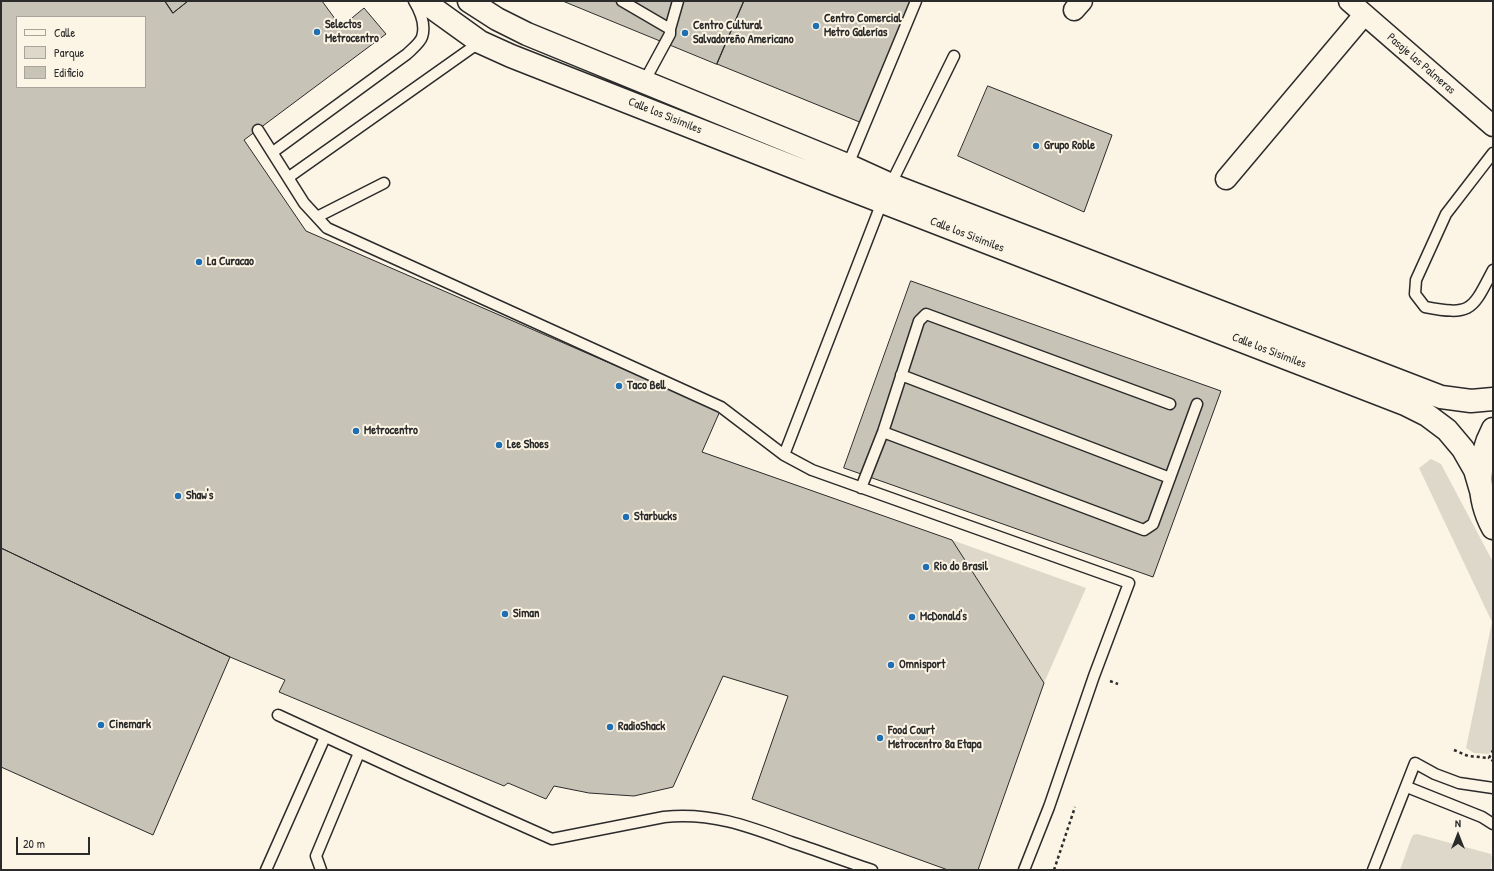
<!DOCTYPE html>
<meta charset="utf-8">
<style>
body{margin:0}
#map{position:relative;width:1494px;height:871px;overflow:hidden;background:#fcf5e5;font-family:"Patrick Hand",sans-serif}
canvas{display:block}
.frame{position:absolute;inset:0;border:2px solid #2b2b2b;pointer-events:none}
.legend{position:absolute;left:16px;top:16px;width:130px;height:72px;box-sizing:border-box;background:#fcf5e5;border:1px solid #a8a49b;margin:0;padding:5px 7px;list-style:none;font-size:12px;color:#2b2b2b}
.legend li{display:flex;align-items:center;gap:8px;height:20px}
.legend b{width:20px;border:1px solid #a8a49b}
.north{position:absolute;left:1438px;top:815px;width:40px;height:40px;-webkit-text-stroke:3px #fcf5e5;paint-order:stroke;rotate:0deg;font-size:11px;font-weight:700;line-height:16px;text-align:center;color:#2b2b2b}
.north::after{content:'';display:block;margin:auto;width:14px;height:18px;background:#2b2b2b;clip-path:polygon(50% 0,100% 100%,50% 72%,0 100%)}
.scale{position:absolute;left:16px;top:837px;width:74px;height:18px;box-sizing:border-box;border:2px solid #2b2b2b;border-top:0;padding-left:5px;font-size:12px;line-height:14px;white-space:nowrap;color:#2b2b2b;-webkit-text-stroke:3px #fcf5e5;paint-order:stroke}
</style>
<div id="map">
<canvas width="1494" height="871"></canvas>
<div class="frame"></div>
<ul class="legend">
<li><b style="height:5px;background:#fcf5e5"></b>Calle</li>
<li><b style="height:11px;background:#ded8ca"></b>Parque</li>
<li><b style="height:11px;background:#c8c3b7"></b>Edificio</li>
</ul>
<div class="north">N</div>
<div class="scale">20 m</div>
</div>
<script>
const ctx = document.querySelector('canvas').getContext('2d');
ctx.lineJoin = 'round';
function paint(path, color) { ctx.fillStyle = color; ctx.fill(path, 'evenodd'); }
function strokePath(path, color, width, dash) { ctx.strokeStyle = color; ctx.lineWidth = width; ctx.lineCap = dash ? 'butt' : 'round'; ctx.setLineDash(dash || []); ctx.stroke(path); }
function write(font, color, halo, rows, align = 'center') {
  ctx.font = font + ' "Patrick Hand",sans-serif'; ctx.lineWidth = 4; ctx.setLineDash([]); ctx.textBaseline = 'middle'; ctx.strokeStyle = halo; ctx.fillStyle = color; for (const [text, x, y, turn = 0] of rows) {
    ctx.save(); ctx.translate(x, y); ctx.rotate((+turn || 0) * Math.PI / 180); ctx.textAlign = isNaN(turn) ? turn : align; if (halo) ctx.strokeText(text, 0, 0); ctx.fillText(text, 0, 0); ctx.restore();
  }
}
const green = new Path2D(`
 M1431,459L1441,464L1493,562V746L1489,754L1474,753L1466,748L1492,622L1419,468Z
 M952,540L1086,588L1044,683Z
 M1417,834L1491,854L1492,858L1491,870H1400L1411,839L1413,835Z`);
const building = new Path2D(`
 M1,1H165L173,13L188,1H322L341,27L364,8L386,34L244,140L306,231L720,411L702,452L952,540L1044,683L978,870H948L752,799L788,696L723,676L673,787L634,796L589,793L554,786L546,799L508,783L504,786L279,692L285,680L230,657L1,548ZM17,17H145V87H17Z
 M165,1H188L173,13Z
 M563,1H744L717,64Z
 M744,1H914L862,123L717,64Z
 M988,86L1112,135L1084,212L958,156Z
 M911,281L1221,391L1153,577L844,468Z
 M1,548L230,657L153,835L1,767Z`);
const path = new Path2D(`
 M1110,681L1118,684
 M1454,750L1468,756L1489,758
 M1493,750L1489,758L1493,761
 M1054,870L1075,807`);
const lane = new Path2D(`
 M622,1L670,29V34L644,82
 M670,29L678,1
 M258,130L304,203L327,228L721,407L784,455L812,470L1129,583L1094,676L1049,807L1024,870
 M273,152L407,54C412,49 420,43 422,37C426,25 420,11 414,1
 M1493,153L1446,214L1416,280L1415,294L1425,307C1472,316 1472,310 1493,270
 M847,167L916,1
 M289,177L480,42
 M317,217L384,183
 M901,375L1170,478
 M883,432L1144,530L1153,524L1197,404
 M784,455L882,202L954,56
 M861,488L883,432L919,321L926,314L1170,404
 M278,715L406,774L552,839L664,817C711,812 748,826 791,842C818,851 845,861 872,870
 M1407,787L1482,817L1493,824
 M266,870L325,737
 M321,870L316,856L359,753
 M1373,870L1415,763L1435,774L1459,783L1493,788`);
const street = new Path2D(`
 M1349,1L1493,126
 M1074,10L1082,1
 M1226,179L1364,15`);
const secondary = new Path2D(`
 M423,1L480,42L511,56L839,185L1405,404L1427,415L1447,430L1463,449L1475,470L1482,494
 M469,1L497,19L527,34L847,165L891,185L1441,397L1471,401L1493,399
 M1493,429C1477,459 1476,497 1493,528`);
const markers = [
 [816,26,4,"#1f6fb2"],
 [317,32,4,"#1f6fb2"],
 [685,33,4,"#1f6fb2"],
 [1036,146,4,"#1f6fb2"],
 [199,262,4,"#1f6fb2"],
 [619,386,4,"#1f6fb2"],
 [356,431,4,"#1f6fb2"],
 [499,445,4,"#1f6fb2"],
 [178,496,4,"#1f6fb2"],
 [626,517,4,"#1f6fb2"],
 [926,567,4,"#1f6fb2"],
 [505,614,4,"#1f6fb2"],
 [912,617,4,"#1f6fb2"],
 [891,665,4,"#1f6fb2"],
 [101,725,4,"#1f6fb2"],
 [610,727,4,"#1f6fb2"],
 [880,738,4,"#1f6fb2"]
];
const poiNames = [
 ["Centro Comercial",824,19],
 ["Metro Galerías",824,33],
 ["Selectos",325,25],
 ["Metrocentro",325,39],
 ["Centro Cultural",693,26],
 ["Salvadoreño Americano",693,40],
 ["Grupo Roble",1044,146],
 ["La Curacao",207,262],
 ["Taco Bell",627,386],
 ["Metrocentro",364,431],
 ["Lee Shoes",507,445],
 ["Shaw's",186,496],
 ["Starbucks",634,517],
 ["Rio do Brasil",934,567],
 ["Siman",513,614],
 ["McDonald's",920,617],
 ["Omnisport",899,665],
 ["Cinemark",109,725],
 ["RadioShack",618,727],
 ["Food Court",888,731],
 ["Metrocentro 8a Etapa",888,745]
];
const streetNames = [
 ["Pasaje las Palmeras",1421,64,41],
 ["Calle los Sisimiles",665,116,22],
 ["Calle los Sisimiles",967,235,21],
 ["Calle los Sisimiles",1269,351,21]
];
paint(green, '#ded8ca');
paint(building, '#c8c3b7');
strokePath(building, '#2b2b2b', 1);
strokePath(lane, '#2b2b2b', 13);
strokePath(street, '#2b2b2b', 23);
strokePath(secondary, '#2b2b2b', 25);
strokePath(path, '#2b2b2b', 2.5, [3, 3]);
strokePath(lane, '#fcf5e5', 10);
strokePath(street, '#fcf5e5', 20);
strokePath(secondary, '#fcf5e5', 22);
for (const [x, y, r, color] of markers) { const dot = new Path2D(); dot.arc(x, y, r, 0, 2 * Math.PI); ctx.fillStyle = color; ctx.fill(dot); strokePath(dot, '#fcf5e5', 1.5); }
write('bold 12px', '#2b2b2b', '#fcf5e5', poiNames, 'left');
write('12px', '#2b2b2b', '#fcf5e5', streetNames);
</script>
